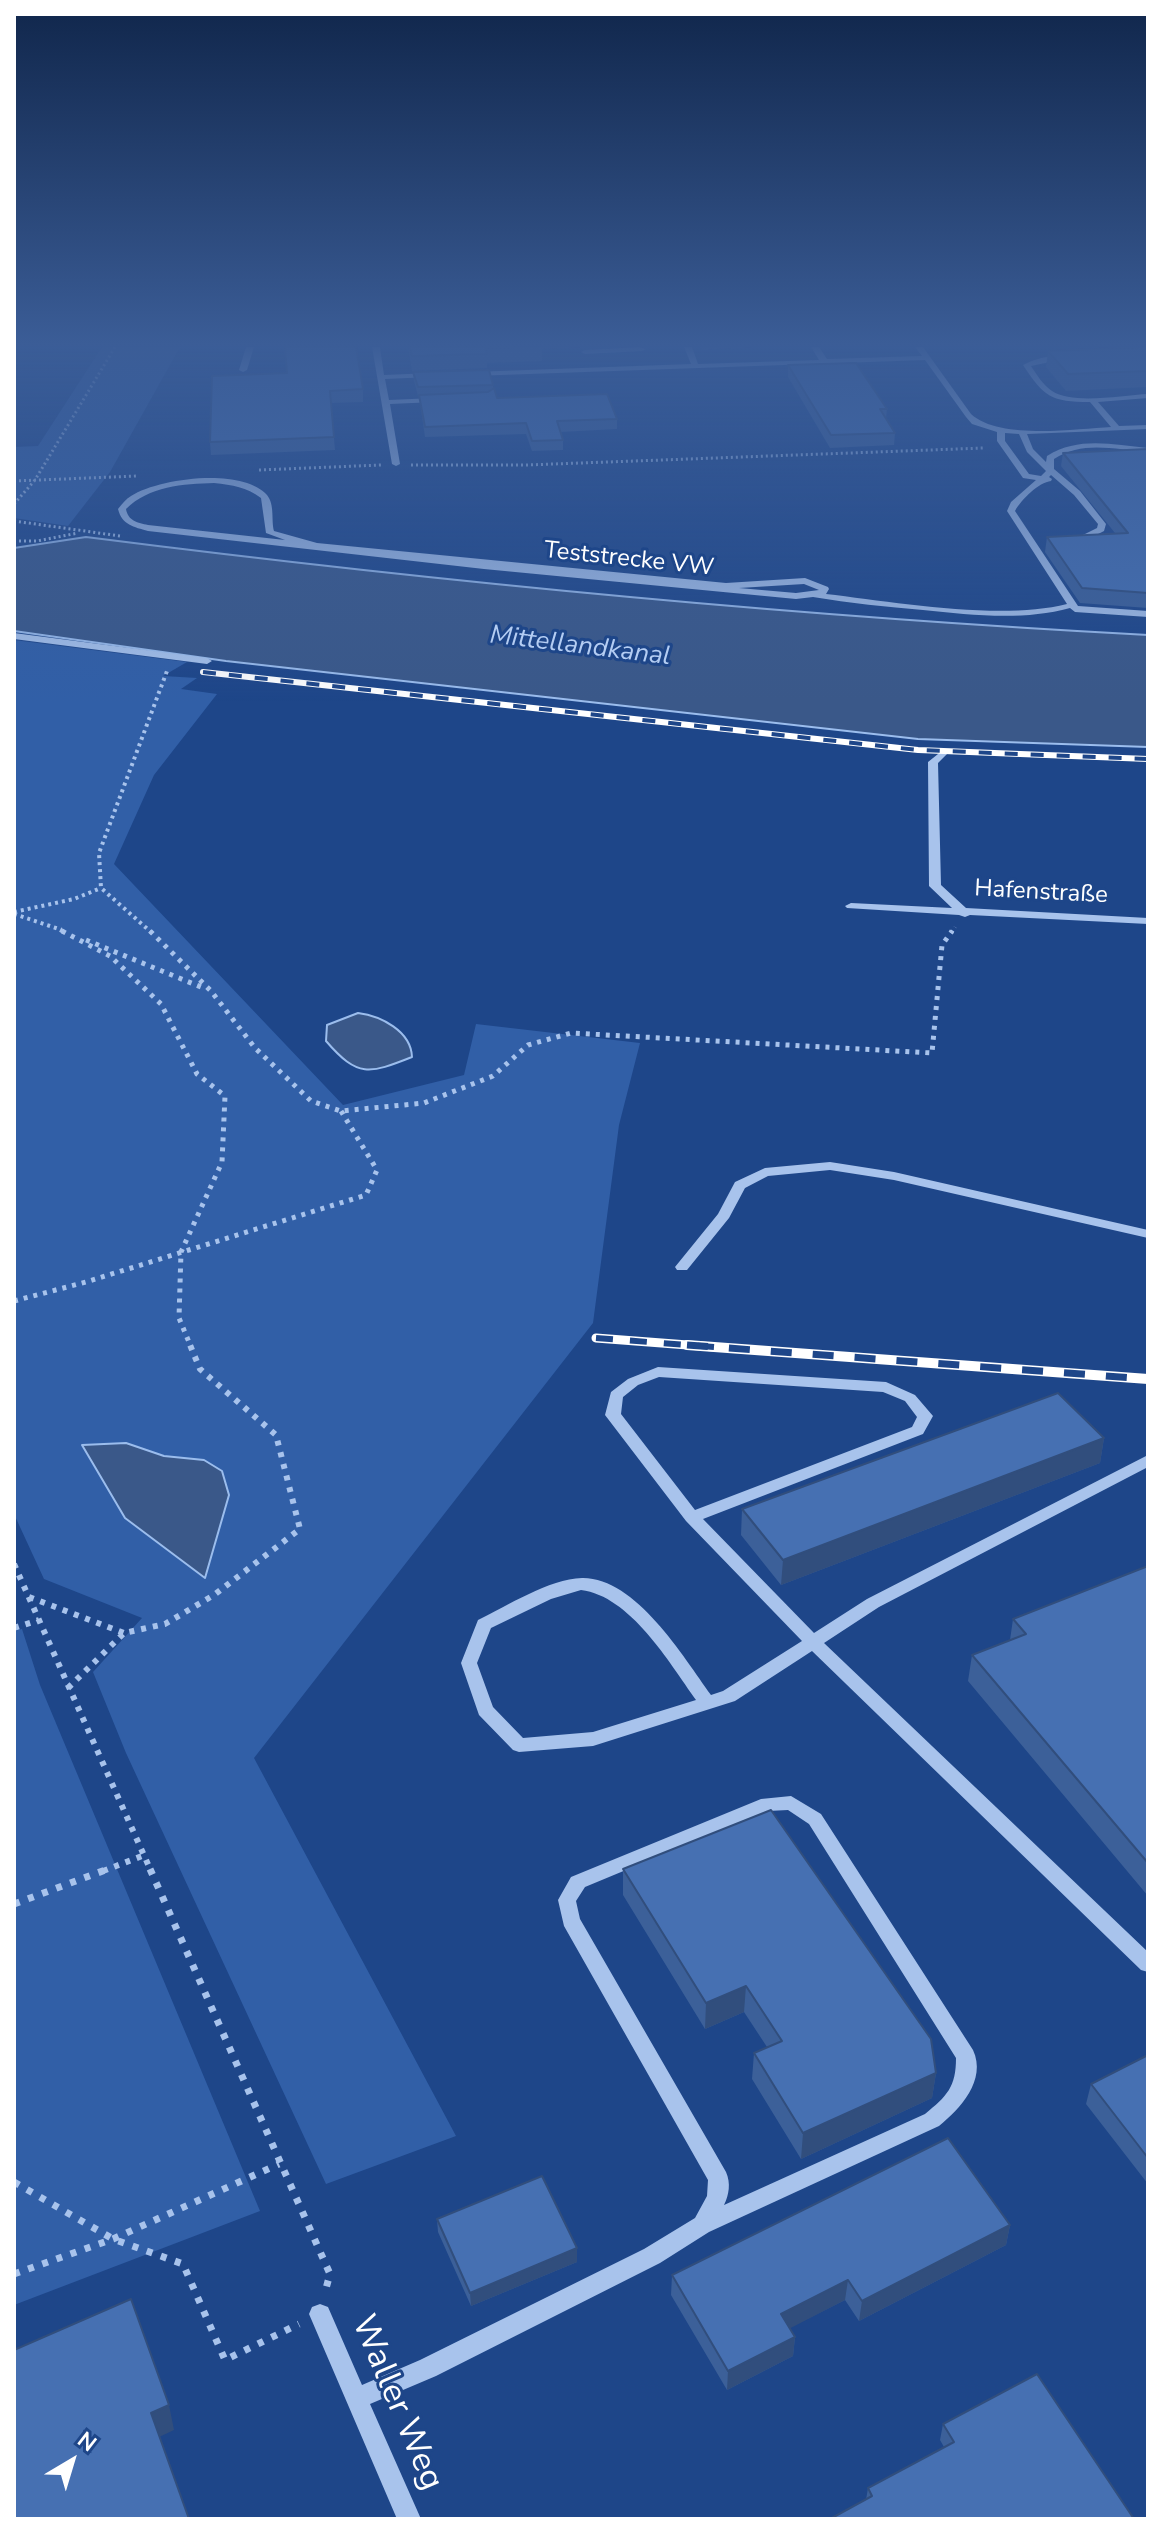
<!DOCTYPE html>
<meta charset="utf-8">
<style>
body{margin:0}
#map{position:relative;width:1162px;height:2533px;overflow:hidden;background:#1e4689;font-family:"Nunito Sans",sans-serif}
canvas{display:block}
.frame{position:absolute;inset:0;border:16px solid #fff;pointer-events:none}
.north{position:absolute;left:32px;top:2421px;width:80px;height:80px;-webkit-text-stroke:6px #1e4689;paint-order:stroke;rotate:38deg;font-size:22px;font-weight:700;line-height:32px;text-align:center;color:#fff}
.north::after{content:'';display:block;margin:auto;width:28px;height:36px;background:#fff;clip-path:polygon(50% 0,100% 100%,50% 72%,0 100%)}
</style>
<div id="map">
<canvas width="1162" height="2533"></canvas>
<div class="frame"></div>
<div class="north">N</div>
</div>
<script>
const ctx = document.querySelector('canvas').getContext('2d');
ctx.lineJoin = 'round';
function paint(path, color) { ctx.fillStyle = color; ctx.fill(path, 'evenodd'); }
function strokePath(path, color, width, dash) { ctx.strokeStyle = color; ctx.lineWidth = width; ctx.lineCap = dash ? 'butt' : 'round'; ctx.setLineDash(dash || []); ctx.stroke(path); }
function write(font, color, halo, rows, align = 'center') {
  ctx.font = font + ' "Nunito Sans",sans-serif'; ctx.lineWidth = 6; ctx.setLineDash([]); ctx.textBaseline = 'middle'; ctx.strokeStyle = halo; ctx.fillStyle = color; for (const [text, x, y, turn = 0] of rows) {
    ctx.save(); ctx.translate(x, y); ctx.rotate((+turn || 0) * Math.PI / 180); ctx.textAlign = isNaN(turn) ? turn : align; if (halo) ctx.strokeText(text, 0, 0); ctx.fillText(text, 0, 0); ctx.restore();
  }
}
const green = new Path2D(`
 M102,347H180L110,472L68,526L14,518V447L38,446Z
 M14,640L187,662L163,676L197,678L181,689L217,694L154,775L114,864L343,1105L464,1075L476,1024L640,1043L619,1125L593,1323L254,1758L456,2136L326,2184L126,1753L93,1672L142,1618L44,1579L14,1514Z
 M22,1629L40,1685L260,2211L14,2305V1631Z`);
const water = new Path2D(`
 M86,537C439,582 792,616 1148,635V747L918,739L226,661L14,631V548Z
 M358,1013C381,1016 411,1031 412,1057C369,1074 358,1078 326,1041L327,1025Z
 M126,1443L164,1456L204,1460L222,1471L229,1495L205,1578L125,1518L82,1445Z`);
const pathFar4 = new Path2D(`
 M411,465H527L984,448
 M259,470L381,465
 M14,481L137,476
 M14,504L35,480L115,347
 M14,521L120,536
 M14,541H37L78,533`);
const pathFar3 = new Path2D(`
 M14,912L74,899L101,888
 M14,914L62,930
 M60,930L66,933
 M152,933L101,888L99,853L167,671
 M951,933L955,927`);
const pathFar2 = new Path2D(`
 M62,931L110,956L161,1004L197,1074L225,1096L222,1162L181,1252L179,1318L191,1347
 M150,931L211,991L255,1048L311,1101L341,1111L424,1103L493,1076L528,1045L571,1033L932,1053L942,945L952,931
 M86,940L206,989
 M14,1301L86,1282L366,1195L377,1170L341,1111`);
const pathFar1 = new Path2D(`
 M14,1564L151,1871
 M29,1597L124,1633
 M14,1628L39,1620
 M68,1688L124,1633L165,1624L214,1595L300,1529L276,1435L200,1369L190,1345
 M103,1871L142,1856`);
const path = new Path2D(`
 M150,1869L330,2274L325,2292
 M14,1904L108,1869
 M14,2182L113,2239L183,2264L225,2360L299,2324
 M14,2274L113,2239L279,2164`);
const minor = new Path2D(`
 M246,347H254L247,370L243,372L239,370Z
 M372,347H380L384,375L431,373L435,375L431,377L385,379L389,400L435,398L439,400L435,402L390,404L400,464L396,466L392,464Z
 M639,347L646,349L642,351L585,354L581,352L585,350Z
 M684,347H692L698,364L819,360L811,347H819L827,359L922,356L915,347H923L971,414C999,440 1075,429 1111,427L1090,402C1051,402 1044,397 1023,365C1036,358 1055,353 1069,358L1031,366C1037,375 1043,385 1052,391C1073,405 1123,395 1148,394V398L1098,402L1119,426L1148,425V429L1027,434L1033,449L1046,462L1047,456C1079,436 1113,445 1148,448V452C1116,450 1083,440 1054,459V469L1080,491L1106,524L1104,531L1081,543H1075V539L1097,528L1098,524L1074,495L1051,475L1049,477L1052,479L1051,481C1039,482 1021,500 1015,511L1078,606L1148,611V617L1075,612L1070,608C1023,621 971,615 923,610C887,607 850,603 813,597L796,599L484,569L148,531C134,527 122,525 118,509C122,504 126,499 131,496C159,478 242,467 267,495C275,505 271,520 274,531L317,543L726,583L805,578L828,587L829,589L826,594C895,602 1000,621 1067,604L1007,511L1011,502L1036,480L1023,478L997,441V432L972,424L966,417L925,360L472,376L468,374L472,372L691,364ZM1005,433L1019,434L1027,452L1046,471L1041,476L1029,474L1005,441ZM214,483C233,485 246,487 261,498L266,533L285,540L148,525C138,523 128,521 126,509C149,486 183,484 214,483ZM804,584L819,590L796,593L739,588Z
 M14,633L207,658L212,661L207,664L14,639Z
 M943,750L948,753L938,763L941,885L966,908L1148,918V924L970,915L965,917L959,915L847,908L845,906L851,903L952,908L929,886L928,762Z
 M830,1162L894,1172L1148,1230V1238L894,1180L830,1170L768,1176L745,1188L729,1218L687,1270H677L675,1267L718,1214L735,1182L765,1168Z
 M658,1367L886,1382L915,1395L933,1416L923,1434L703,1519L814,1633L867,1599L1148,1455V1467L879,1607L824,1643L1148,1952V1972L1141,1970L812,1651L735,1701L593,1746L519,1752L513,1750L479,1715L461,1663L478,1620C507,1606 549,1579 582,1578C635,1577 683,1656 711,1695L723,1691L802,1641L686,1521L605,1415L611,1392L628,1379ZM659,1377L883,1392L905,1401L917,1417L912,1427L695,1510L621,1414L623,1397L638,1385ZM581,1590C630,1596 669,1662 696,1700L593,1732L523,1738L493,1707L477,1663L491,1628L551,1599Z
 M791,1796L821,1814L973,2050C987,2080 960,2109 939,2126L709,2232L660,2263L436,2376L370,2404L421,2519H397L309,2314L312,2307L320,2304L328,2307L362,2385L420,2360L644,2249L695,2218L707,2196L708,2180L564,1926L558,1900L571,1877L761,1799ZM788,1810L809,1824L956,2058C956,2087 947,2096 925,2114L724,2205C729,2195 731,2183 726,2172L580,1919L576,1901L585,1887L768,1811Z`);
const railFar2 = new Path2D(`
 M203,672L918,750L1148,759`);
const railFar1 = new Path2D(`
 M596,1338L714,1347`);
const rail = new Path2D(`
 M687,1345L1148,1379`);
const wall = new Path2D(`
 M408,347H580L542,349V361L487,363V368L412,371Z
 M701,347H751L702,350Z
 M1148,347V387L1066,391L1046,367L1048,351Z
 M788,365L887,409L886,419L895,433L894,445L830,448L788,377Z
 M413,372L493,385V389L497,398L617,419V429L560,432L563,440V450L532,451L526,434L425,437L419,396H418L414,381Z
 M212,376L363,389V402L331,403L335,450L211,455L210,442Z
 M1148,449V608L1080,603L1045,552L1047,537L1115,533L1061,466L1063,453Z
 M1104,1438L1100,1463L781,1585L741,1535L742,1509Z
 M1148,1566V1896L968,1681L972,1655L1010,1640L1013,1619Z
 M623,1869L936,2073L932,2098L801,2159L752,2079L754,2053L767,2047L744,2012L705,2029L623,1895Z
 M1148,2055V2184L1086,2104L1091,2084Z
 M437,2219L577,2248V2262L471,2306L438,2232Z
 M1010,2225L1006,2245L859,2321L845,2300L789,2328L795,2337L793,2356L727,2390L671,2295L672,2275Z
 M943,2424L1134,2519L866,2500L868,2488L944,2447L940,2440Z`);
const shadedWall = new Path2D(`
 M1104,1438L1100,1463L781,1585L783,1560Z
 M746,1986L744,2012L705,2029L706,2003Z
 M936,2073L932,2098L801,2159L803,2133Z
 M1010,2225L1006,2245L859,2321L862,2301Z
 M577,2248V2262L471,2306L470,2293Z
 M848,2280L845,2300L779,2334L781,2314Z
 M795,2337L793,2356L727,2390L728,2371Z
 M169,2405L174,2430L157,2438L151,2413Z`);
const building = new Path2D(`
 M285,347H356L363,389L330,391L334,437L210,442L212,376L287,373Z
 M410,347H517L486,348L487,354L412,356Z
 M1148,347V371L1068,374L1048,351Z
 M856,363L887,409H880L895,433L831,435L788,365Z
 M489,370L493,385L418,387L413,372Z
 M494,388L497,398L607,394L617,419L557,421L563,440L532,441L526,423L425,427L419,395L488,392Z
 M1148,449V593L1082,588L1047,537L1128,533L1063,453Z
 M1058,1393L1104,1438L783,1560L742,1509Z
 M1148,1566V1863L972,1655L1026,1634L1013,1619Z
 M771,1810L931,2039L936,2073L803,2133L754,2053L782,2041L746,1986L706,2003L623,1869Z
 M1148,2055V2158L1091,2084Z
 M948,2138L1010,2225L862,2301L848,2280L781,2314L795,2337L728,2371L672,2275Z
 M542,2176L577,2248L470,2293L437,2219Z
 M131,2299L169,2405L151,2413L189,2519H14V2350Z
 M1037,2374L1134,2519H830L872,2496L868,2488L954,2442L943,2424Z`);
const farStreetnames = [
 ["Teststrecke VW",629,560,6],
 ["Hafenstraße",1041,893,3]
];
const farWaternames = [
 ["Mittellandkanal",580,647,7]
];
const nearStreetnames = [
 ["Waller Weg",396,2403,67]
];
paint(green, '#315fa7');
paint(water, '#3a5889');
strokePath(water, '#9bbded', 2);
strokePath(pathFar4, '#a8c3ec', 3, [2, 3]);
strokePath(pathFar3, '#a8c3ec', 4, [3, 4]);
strokePath(pathFar2, '#a8c3ec', 5, [4, 6]);
strokePath(pathFar1, '#a8c3ec', 6, [5, 7]);
strokePath(path, '#a8c3ec', 7, [6, 9]);
paint(minor, '#a8c3ec');
strokePath(railFar2, '#fff', 6);
strokePath(railFar1, '#fff', 9);
strokePath(rail, '#fff', 10);
strokePath(railFar2, '#1e4689', 4, [13]);
strokePath(railFar1, '#1e4689', 6, [17]);
strokePath(rail, '#1e4689', 7, [21]);
paint(wall, '#3c6099');
paint(shadedWall, '#314e7d');
paint(building, '#4670b2');
strokePath(building, '#314e7d', 2);
const sky = ctx.createLinearGradient(0, 0, 0, 702);
sky.addColorStop(0, '#10264b');
sky.addColorStop(0.49, '#3b5d97');
sky.addColorStop(1, '#3b5d9700');
ctx.fillStyle = sky;
ctx.fillRect(0, 0, 1162, 702);
write('24px', '#fff', '#1e4689', farStreetnames);
write('italic 26px', '#b4cdf3', '#1e4689', farWaternames);
write('34px', '#fff', '#1e4689', nearStreetnames);
</script>
